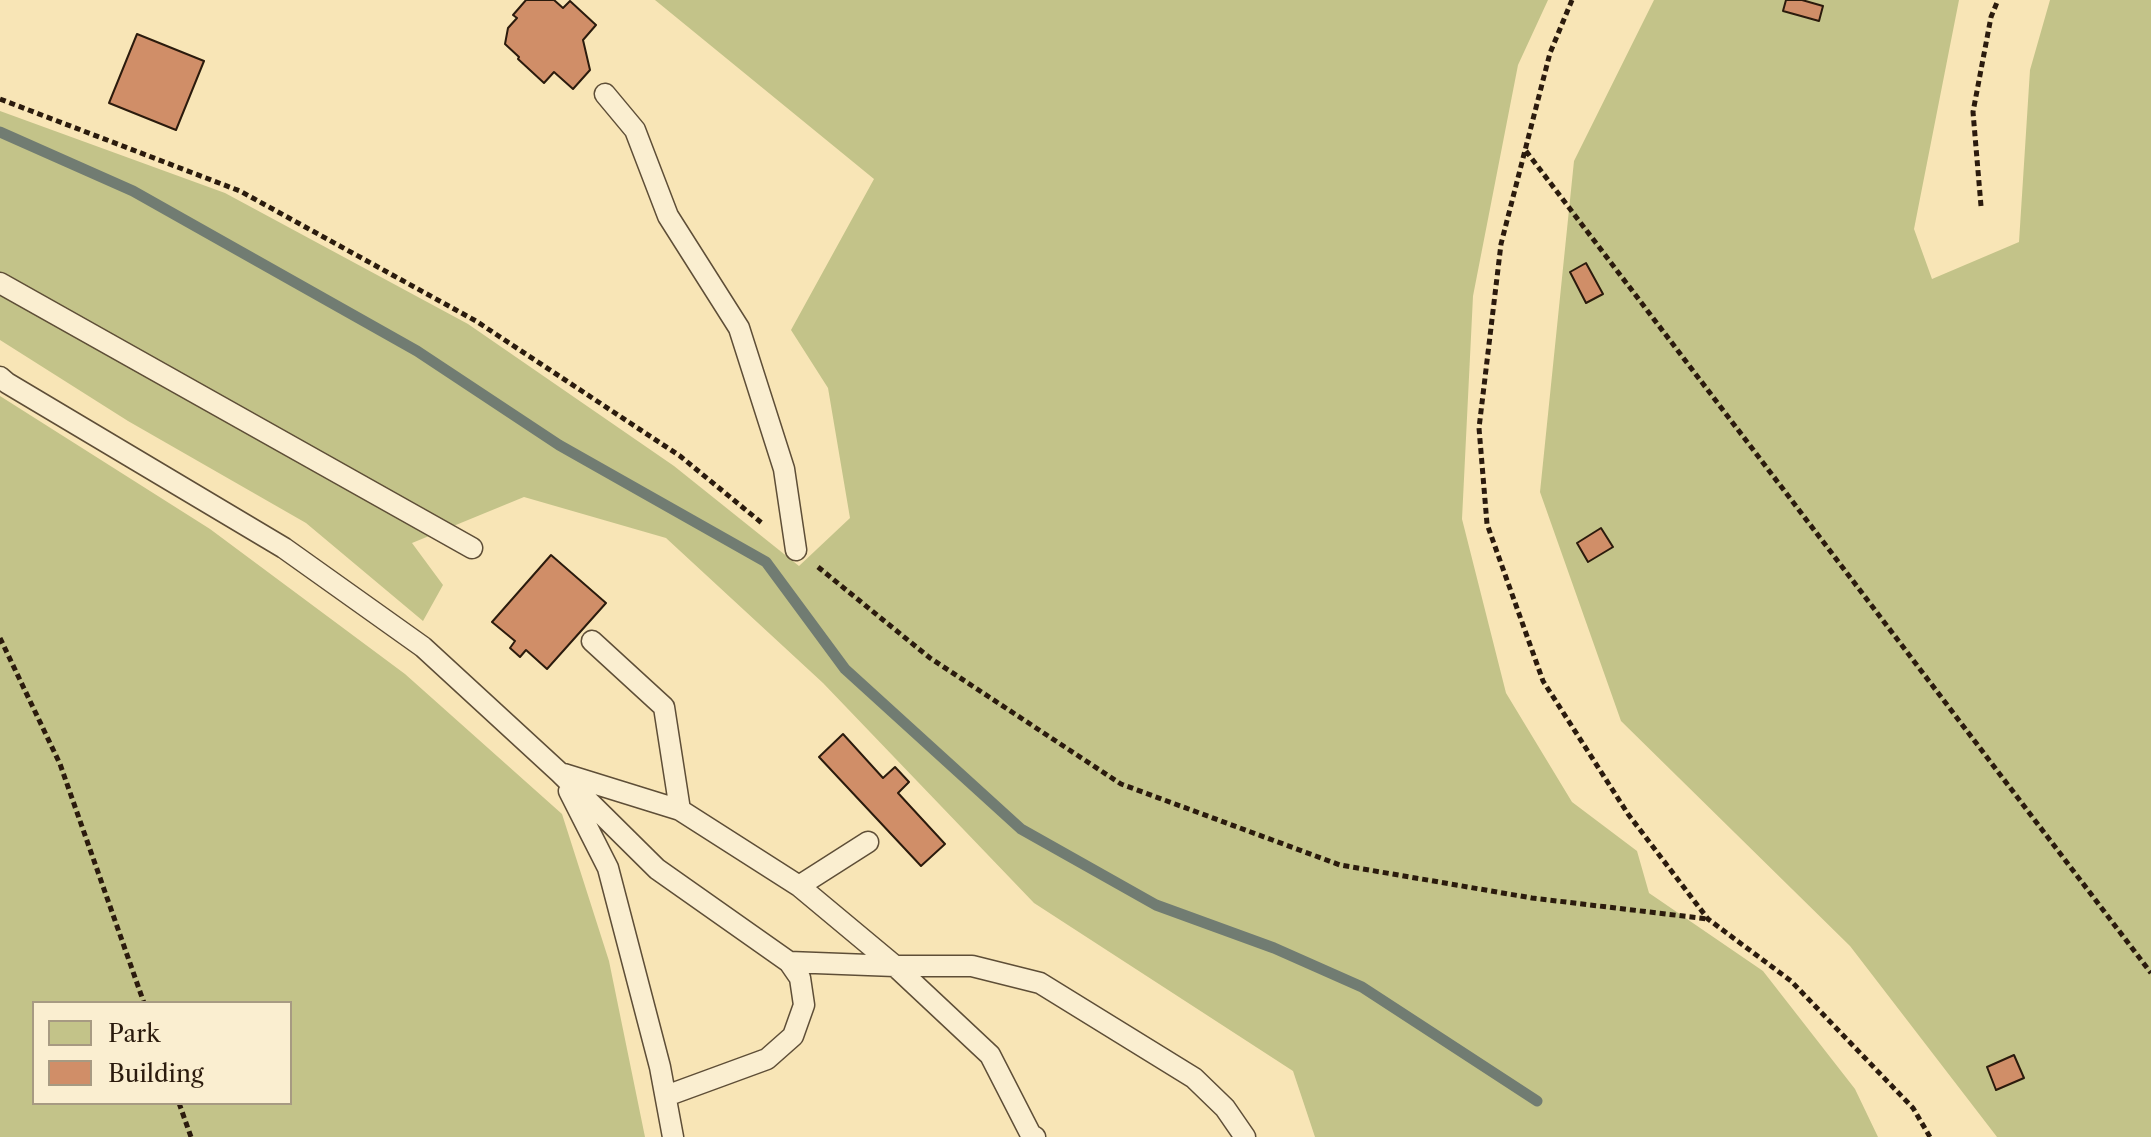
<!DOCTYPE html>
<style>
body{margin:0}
#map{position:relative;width:2151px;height:1137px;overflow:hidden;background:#f8e5b6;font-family:"Libre Caslon Text",serif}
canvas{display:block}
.legend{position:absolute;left:32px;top:1001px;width:260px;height:104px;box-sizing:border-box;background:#faeed0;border:2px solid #a79a82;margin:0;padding:10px 14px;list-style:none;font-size:24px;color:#2b1b0d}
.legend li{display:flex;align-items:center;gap:16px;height:40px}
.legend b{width:40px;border:2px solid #a79a82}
</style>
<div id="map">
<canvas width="2151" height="1137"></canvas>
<ul class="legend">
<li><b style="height:22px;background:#c3c389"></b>Park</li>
<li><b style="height:22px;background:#d08e68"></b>Building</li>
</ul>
</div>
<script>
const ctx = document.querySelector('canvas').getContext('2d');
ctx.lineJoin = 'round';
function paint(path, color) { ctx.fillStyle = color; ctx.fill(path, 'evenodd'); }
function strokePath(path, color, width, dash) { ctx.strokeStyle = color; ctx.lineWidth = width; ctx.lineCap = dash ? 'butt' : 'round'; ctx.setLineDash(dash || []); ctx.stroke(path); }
const green = new Path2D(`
 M655,0H1548L1518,65L1473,296L1462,519L1506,693L1572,802L1637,851L1649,893L1763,971L1855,1089L1878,1137H1315L1293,1071L1034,903L823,683L666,538L524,497L412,543L443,585L423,621L306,523L128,421L0,340V111L225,193L468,324L674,466L799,566L850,518L828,388L791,330L874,179Z
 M1654,0H1959L1914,229L1932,279L2019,242L2030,70L2050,0H2151V1137H1997L1850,946L1621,721L1540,492L1574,161Z
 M0,396L210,529L405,674L562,814L609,961L645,1137H0ZM34,1003H290V1103H34Z`);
const stream = new Path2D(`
 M0,132L133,191L417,351L559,445L766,562L845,669L1021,829L1156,905L1274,948L1362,987L1537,1101`);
const building = new Path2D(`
 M526,0H554L563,8L570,1L596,25L583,40L590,70L573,89L554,72L544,83L518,59L519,57L505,44L508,28L517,18L513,15Z
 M1786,0H1802L1823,6L1819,21L1783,11Z
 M137,34L204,61L176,130L109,103Z
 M1586,263L1603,294L1586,303L1570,272Z
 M1601,528L1613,547L1588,562L1577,543Z
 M551,555L606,603L547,669L526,650L520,657L510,648L515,641L492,622Z
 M843,734L883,778L895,767L909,782L898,793L945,844L921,866L819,757Z
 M2014,1055L2024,1078L1996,1090L1987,1067Z`);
const path = new Path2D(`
 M1572,0L1550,53L1501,244L1479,428L1487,524L1543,681L1628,814L1708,919L1791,981L1913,1108L1930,1137
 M0,99L240,191L476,321L680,456L763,524
 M1526,151L2151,973
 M1981,206L1973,112L1991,17L1998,0
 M818,567L930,658L1121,784L1340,865L1532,898L1708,919
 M0,638L60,764L144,1003
 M179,1103L191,1137`);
const service = new Path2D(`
 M605,94L635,130L668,216L739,328L784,469L796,550
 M0,283L472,548
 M0,377L7,383L284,548L423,647L560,773L657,869L789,962L895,966L990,1055L1031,1135L1035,1137
 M592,641L664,707L680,810
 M564,774L680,810L799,886L895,966H972L1040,983L1194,1078L1225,1108L1245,1137
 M569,791L608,868L660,1067L673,1137
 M799,886L868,842
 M666,1096L767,1059L793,1036L804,1005L800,978L789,962`);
paint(green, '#c3c389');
strokePath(stream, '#717c72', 11);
paint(building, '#d08e68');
strokePath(building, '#2b1b0d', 2);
strokePath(service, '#5e4e37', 23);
strokePath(path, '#2b1b0d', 5, [6, 4]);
strokePath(service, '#faeed0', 20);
</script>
